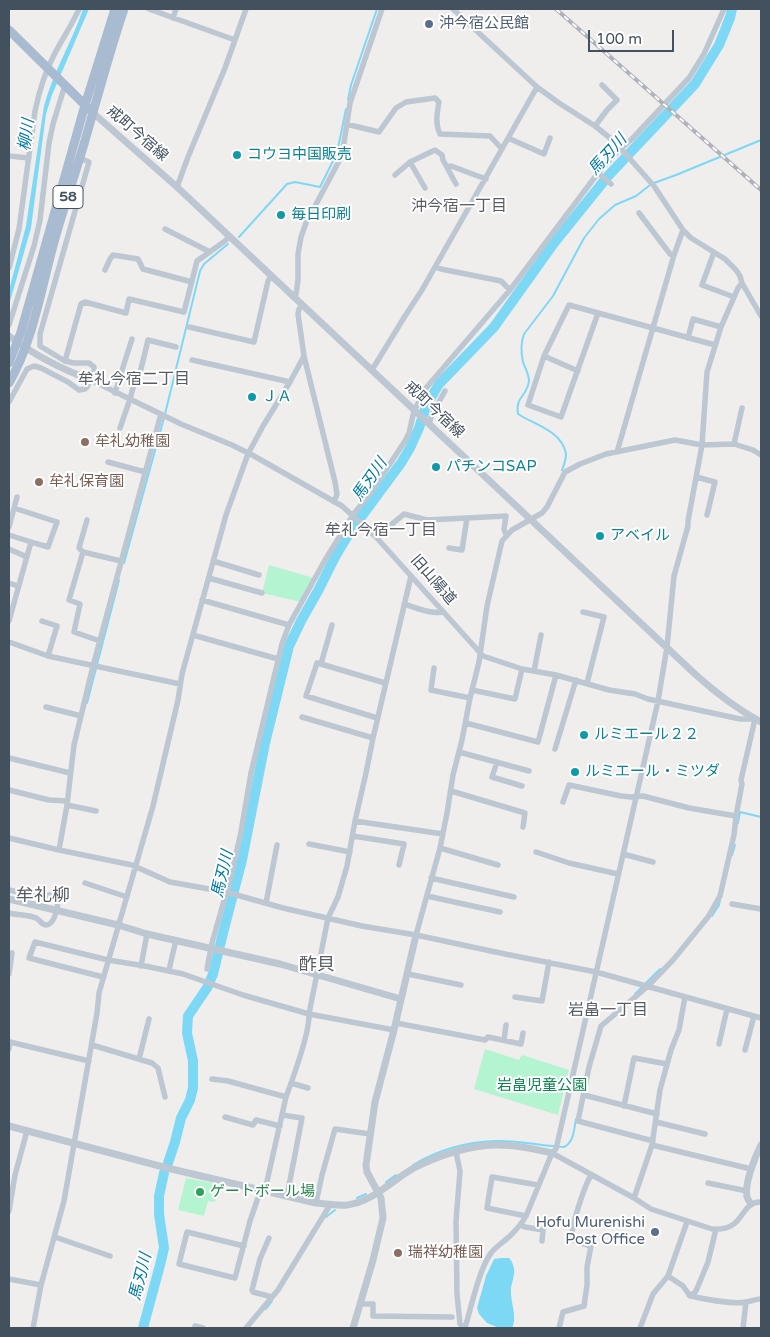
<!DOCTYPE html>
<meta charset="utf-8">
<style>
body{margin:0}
#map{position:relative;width:770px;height:1337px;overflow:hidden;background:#f0eded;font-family:"Varela Round",sans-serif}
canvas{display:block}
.frame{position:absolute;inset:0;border:10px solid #43505d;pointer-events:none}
.scale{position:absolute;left:588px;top:30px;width:86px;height:22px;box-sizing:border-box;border:2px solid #43505d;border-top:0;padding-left:6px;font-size:15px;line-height:18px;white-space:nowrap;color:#43505d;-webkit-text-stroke:4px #fff;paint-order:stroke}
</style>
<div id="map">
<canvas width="770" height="1337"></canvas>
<div class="frame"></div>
<div class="scale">100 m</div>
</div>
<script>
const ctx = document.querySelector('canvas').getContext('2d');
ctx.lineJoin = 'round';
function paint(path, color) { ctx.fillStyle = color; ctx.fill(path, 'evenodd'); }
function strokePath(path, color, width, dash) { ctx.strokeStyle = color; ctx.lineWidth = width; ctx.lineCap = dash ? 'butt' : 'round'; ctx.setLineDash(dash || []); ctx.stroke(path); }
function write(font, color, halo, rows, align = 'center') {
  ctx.font = font + ' "Varela Round","Noto Sans JP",sans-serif'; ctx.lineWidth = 4; ctx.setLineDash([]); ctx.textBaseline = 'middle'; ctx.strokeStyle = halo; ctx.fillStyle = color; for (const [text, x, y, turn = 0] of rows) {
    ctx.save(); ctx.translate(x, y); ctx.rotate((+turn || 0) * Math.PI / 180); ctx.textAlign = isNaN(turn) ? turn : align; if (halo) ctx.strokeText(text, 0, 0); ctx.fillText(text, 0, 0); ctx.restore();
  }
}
const green = new Path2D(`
 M269,565L314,578L301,602L262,593Z
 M485,1049L519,1060L522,1055L569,1070L558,1115L474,1089Z
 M186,1178L219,1184L215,1202L208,1201L204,1216L178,1210Z`);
const water = new Path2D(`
 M83,9H89L52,95L46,114L31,228L9,305V290L26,226L44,106C53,72 72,42 83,9Z
 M728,9H737L728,30L719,45L722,24Z
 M501,1258H509C512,1261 513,1264 514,1268C515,1275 512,1282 511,1288C510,1302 518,1317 512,1328H499L487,1323L479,1314L477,1308L486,1276L494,1259Z`);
const stream = new Path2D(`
 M348,100L351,85L377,9
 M654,183L676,175L761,140
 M239,237L287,184L295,182L320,187L337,153L346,109
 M165,414L200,271L204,264L228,244
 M562,470C564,465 566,459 566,454C562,431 535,425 518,414C515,396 527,397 529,381C529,374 525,368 523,362C521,353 521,342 524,334L553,296L584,238L599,219L615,205L636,196L650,185
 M124,563L164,418
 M87,703L119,580
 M738,823L740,812L761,817
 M732,855L735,845
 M712,916L719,905L720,900
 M646,983L660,969
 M635,994L642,987
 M413,1165C438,1150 466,1142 495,1141C518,1140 541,1146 564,1147C574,1142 574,1129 576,1119
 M386,1182L396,1175
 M357,1198L366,1194
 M326,1217L335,1210
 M266,1309L272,1301`);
const river = new Path2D(`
 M168,1163L175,1142L181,1118L190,1100L193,1088V1061L187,1033L188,1016L207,988L213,974L223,933L242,860L265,743L289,646L301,621L319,589L335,557L350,532L401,463L410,448L419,428L426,406L439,384L494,327L554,243L608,176L695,84L719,45L730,18L732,9
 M143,1328L160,1265L164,1248L159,1214V1196L164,1173`);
const minor = new Path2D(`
 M149,9L235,40
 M453,9L537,87L559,103L595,126L615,142L654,186L683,230L691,238L725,259L736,270L740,276L742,283L761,316
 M173,18L176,9
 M346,124L379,132L396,108L406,102L435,98L439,102C437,113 435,124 440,134L490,136L502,149
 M595,126L607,110L617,100L602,85
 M508,138L544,154L550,138
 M9,156L29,158
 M410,162L425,188
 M447,167L451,166L486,179
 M598,173L611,184
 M395,175L410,162L435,150L442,155L443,160L456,184
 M177,187L188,157L225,68L246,9
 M639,213L670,254L674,255
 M165,229L210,252
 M714,252L702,285L734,297
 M436,267L441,269L501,281L510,290
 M9,268L19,229L35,111C39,92 45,72 54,55C62,39 72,25 79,9
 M105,270L110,259L113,255L138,259L143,269L192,282
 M293,297L296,294L298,280V254L301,237L306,223L338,163L343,149L350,103L382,9
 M302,306L299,309L298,314L304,356L335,482L337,494L334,502
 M598,313L561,417L528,405L544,356L569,305L715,345
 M9,325L34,246L40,220L49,143L53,124L65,85
 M189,327L254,342L268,281L271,276
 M688,338L693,319L721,327
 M544,356L578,371
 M192,360L290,382
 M65,361L81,304L85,302L126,313L129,299L184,312L197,261L225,241L229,237
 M371,370L375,365L405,316L422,290L537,87
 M91,380L181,424L232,445L254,456L342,506L376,537L483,656L522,669L556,675L609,690L635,694L648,699L740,719H755L741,780L742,784L736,816L734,835L720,896L708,917L673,960L647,987L601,1026L589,1067L578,1121L653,1141
 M115,393L124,364L132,339
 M9,402L27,369L34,366L41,368L68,382L79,390L85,389L87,387L94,371V367L89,363H74L65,361L40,346V334L42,327L89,162L80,158
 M429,424L432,414L445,391
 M120,428L130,399L137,373H140L148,340L176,347
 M734,444L742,408
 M617,452L674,255L683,230
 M108,462L145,472
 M696,477L715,482L707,515
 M87,520L79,548L83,552L121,561
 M9,527L17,497
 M9,535L31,542L48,547L57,522L14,508
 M376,537L404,514L427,520L506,516L504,529L506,535
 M449,548L462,550L467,518
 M9,549L27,557
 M83,552L69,600L80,604L74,632L100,641
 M213,561L259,575
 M209,578L262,593
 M9,583L18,586
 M202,600L289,625
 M404,604C417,608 430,614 443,612
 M583,612L604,617L587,683
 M9,621L31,542
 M42,621L57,626L48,656
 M332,625L321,664L317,663L306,696L377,718
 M193,635L278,659
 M9,642L48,656L180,684
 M321,664L385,683
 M434,668L431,690L470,698
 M534,671L541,635
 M472,690L515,699L522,669
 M46,707L81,716
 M302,717L373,738
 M466,723L538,742L556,675
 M555,749L576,680
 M459,752L529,771
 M9,758L70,773
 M497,762L492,777L522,786
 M9,790L49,800L67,801
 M451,791L525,813L523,827
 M563,802L569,785L621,796L631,797L643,796L689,808L736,816
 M67,805L96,811
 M355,821L443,834
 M353,836L404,844L399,865
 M9,838L59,850L132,865L170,882L226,892L283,908L362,926L416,935L505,954L596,972L761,1018
 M309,844L350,852
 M440,848L498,865
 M59,850L67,805L74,745L93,666L161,414
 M536,852L569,863L618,874
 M623,854L653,862
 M431,878L514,897
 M85,883L127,897
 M9,890L41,897L50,895L57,898C59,904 55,925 46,925C42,925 40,920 36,918C30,915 16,915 9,913
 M427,896L500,912
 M266,903L277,845
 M732,904L761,909
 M416,935L440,848L447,813L453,775L462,740L470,698L479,662L487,606L502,541L512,530L542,513L547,507L565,472L580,464L606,454L675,440L702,445L734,444L753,450L761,455
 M141,966L147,934
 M207,969L212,943L231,876L241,832L251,773L282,644L289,625L325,560L353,515L372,491L405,441L409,433L414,411L426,388L510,290L598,173L617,152L632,139L689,78L704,54L724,9
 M169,970L176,940
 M9,974L12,953
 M408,974L461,985
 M103,977L29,958L35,942L108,960L145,966L183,974L243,995L309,1014L394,1030
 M515,997L542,1001L549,962
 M396,1023L485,1040L488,1037L521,1044L523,1033
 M504,1040L506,1025
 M719,1044L727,1009
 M92,1045L152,1063L158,1068L165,1097
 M9,1049L10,1042L89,1061
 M745,1050L754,1016
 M139,1059L149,1019
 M212,1079L228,1081L286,1097
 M291,1083L308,1088
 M584,1095L657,1114
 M624,1106L634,1058L667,1064
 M282,1115L302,1118L287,1196
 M225,1117L253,1125L256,1120L280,1126
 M656,1122L705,1134
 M652,1145L751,1169
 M456,1152L460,1171L456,1221L457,1294L460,1324L465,1328
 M552,1153L634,1198L651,1209L712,1229C746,1232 739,1201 761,1202
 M708,1183L747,1191
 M265,1190L286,1097C293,1078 310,1033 309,1014L328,918L338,897L347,866L355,821L366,773L373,738L411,576
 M634,1198L652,1145L660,1090L671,1050L679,1030L685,997
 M316,1203L322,1175L335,1129L370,1134
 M9,1211L15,1175L27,1131
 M526,1216L487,1208L492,1177L538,1185
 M521,1225L525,1227L543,1230L542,1241
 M55,1237L110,1256
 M269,1238L260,1259L252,1290L253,1292L272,1297
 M244,1246L187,1232L179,1264L235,1278L250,1221L261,1189
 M668,1276L683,1286L690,1296C706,1299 731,1305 746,1302C752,1301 755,1299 761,1299
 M9,1279L41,1285
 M689,1295L693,1294L696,1291L708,1262L716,1229
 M360,1304H373V1316L452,1317
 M195,1326L203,1328
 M33,1328L41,1285L64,1201L97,1013L99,993L153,806L178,700L182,674L226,515L248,454L263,426L290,382L304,356
 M246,1328L278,1290L330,1205
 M465,1328C471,1308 479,1269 491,1253C496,1246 505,1241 511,1235C517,1229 522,1223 526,1216L552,1153L556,1149L658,701L667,647L674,576L688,526V521L702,445L707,372L721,327L738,288L742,283
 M559,1328L563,1312L584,1306L587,1285V1267L591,1246L577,1242L572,1239C570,1228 585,1185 591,1175
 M640,1328L653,1294L668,1276L687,1222
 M743,1328L746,1302`);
const tertiary = new Path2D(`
 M92,112L177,187L696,675C716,693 737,709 761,722
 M9,336C34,355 61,369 91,380
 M9,899L118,925L147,934L280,964L401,999
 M9,1126L167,1168L316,1203C326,1204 337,1206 347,1205C373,1202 392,1180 414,1168C437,1156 472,1144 499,1145C516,1145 535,1149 552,1153
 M751,1204C750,1202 748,1200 747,1197C744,1184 755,1157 761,1145
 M353,1328L373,1260L383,1218L381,1198L367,1172L366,1165L375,1102L394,1030L416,935`);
const primary = new Path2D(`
 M9,30L89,109
 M9,363L21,332L85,105L115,9
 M9,383C34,340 42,283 56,235C65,204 75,174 84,144C97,99 109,53 124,9`);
const rail = new Path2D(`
 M556,9L761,190`);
const markers = [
 [429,24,5,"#5c6f8a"],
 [237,155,5,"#0f9aa8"],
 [281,215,5,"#0f9aa8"],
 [252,397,5,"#0f9aa8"],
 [85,442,5,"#8d6e63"],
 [436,467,5,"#0f9aa8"],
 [39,482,5,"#8d6e63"],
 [600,536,5,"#0f9aa8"],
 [584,735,5,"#0f9aa8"],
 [575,772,5,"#0f9aa8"],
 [200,1192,5,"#2e9e5b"],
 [655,1232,5,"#5c6f8a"],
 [398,1253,5,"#8d6e63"]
];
const shields = [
 [68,197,30]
];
const shieldNames = [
 ["58",68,197]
];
const serviceNames = [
 ["沖今宿公民館",439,24],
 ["Hofu Murenishi",645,1223,"right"],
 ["Post Office",645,1240,"right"]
];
const streetNames = [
 ["戒町今宿線",137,134,41],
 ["戒町今宿線",434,410,43],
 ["旧山陽道",433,580,49]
];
const cultureNames = [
 ["コウヨ中国販売",247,155],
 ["毎日印刷",291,215],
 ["ＪＡ",262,397],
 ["パチンコSAP",446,467],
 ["アベイル",610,536],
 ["ルミエール２２",594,735],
 ["ルミエール・ミツダ",585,772]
];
const educationNames = [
 ["牟礼幼稚園",95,442],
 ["牟礼保育園",49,482],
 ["瑞祥幼稚園",408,1253]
];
const parkNames = [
 ["岩畠児童公園",542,1086]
];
const leisureNames = [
 ["ゲートボール場",210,1192]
];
const waterNames = [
 ["柳川",27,135,-82],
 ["馬刃川",608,155,-48],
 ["馬刃川",370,480,-55],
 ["馬刃川",223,874,-77],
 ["馬刃川",141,1277,-76]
];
const neighbourhoodNames = [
 ["沖今宿一丁目",459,207],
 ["牟礼今宿二丁目",134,380],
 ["牟礼今宿一丁目",381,531],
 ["岩畠一丁目",608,1011]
];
const quarterNames = [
 ["牟礼柳",43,896],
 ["酢貝",317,965]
];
paint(green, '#b5f4d0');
paint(water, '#7dd8f6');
strokePath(stream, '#7dd8f6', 2);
strokePath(river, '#7dd8f6', 10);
strokePath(minor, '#bcc7d2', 5.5);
strokePath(tertiary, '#bcc7d2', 7);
strokePath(primary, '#a9bbd0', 9);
strokePath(rail, '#afb2b9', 4);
strokePath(rail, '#fff', 2, [5.5]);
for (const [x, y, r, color] of markers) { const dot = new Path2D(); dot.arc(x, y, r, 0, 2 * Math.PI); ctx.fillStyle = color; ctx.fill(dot); strokePath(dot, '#fff', 2); }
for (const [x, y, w] of shields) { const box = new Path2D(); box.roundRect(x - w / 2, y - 11.5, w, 23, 4); ctx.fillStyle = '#fff'; ctx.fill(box); strokePath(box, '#43505d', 1); }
write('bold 14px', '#43505d', null, shieldNames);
write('15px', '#4e5e75', '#fff', serviceNames, 'left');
write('15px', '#43505d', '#fff', streetNames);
write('15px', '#0d838f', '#fff', cultureNames, 'left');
write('15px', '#785e54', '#fff', educationNames, 'left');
write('15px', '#0c864e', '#fff', parkNames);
write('15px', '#27864d', '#fff', leisureNames, 'left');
write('italic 16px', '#027ba3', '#fff', waterNames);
write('16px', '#595d63', '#fff', neighbourhoodNames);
write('18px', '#595d63', '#fff', quarterNames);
</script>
